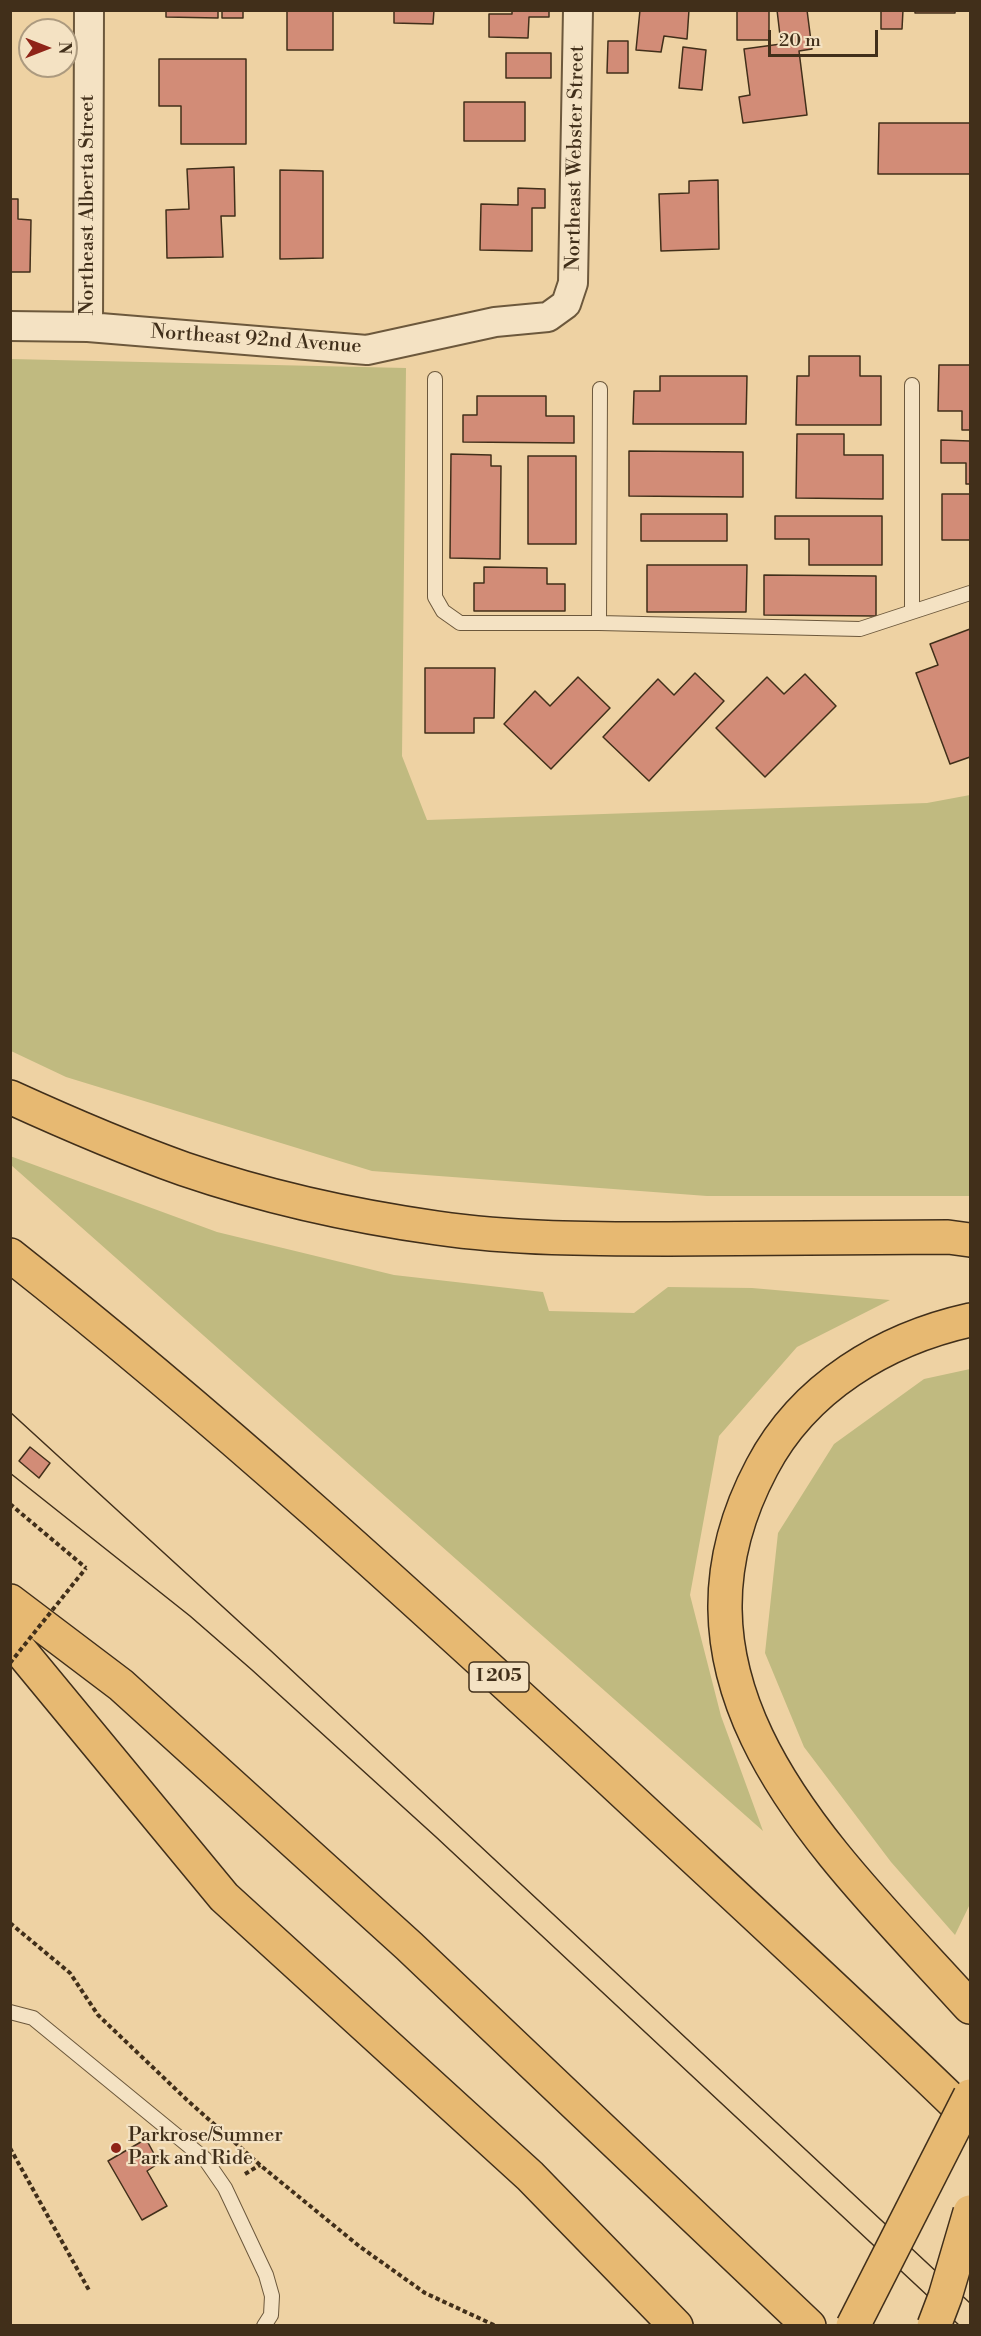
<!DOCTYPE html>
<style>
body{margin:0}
#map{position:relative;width:981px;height:2336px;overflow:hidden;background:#eed2a3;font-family:"Libre Bodoni",serif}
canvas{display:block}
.frame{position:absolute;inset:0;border:12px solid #412f1a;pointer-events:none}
.north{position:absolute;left:18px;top:18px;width:60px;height:60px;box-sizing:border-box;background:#f4e2c3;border:2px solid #ac9a7f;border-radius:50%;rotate:90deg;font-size:16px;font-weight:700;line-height:24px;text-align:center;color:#412f1a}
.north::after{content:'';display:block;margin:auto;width:21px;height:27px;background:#8f2418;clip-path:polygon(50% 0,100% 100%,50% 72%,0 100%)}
.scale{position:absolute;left:768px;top:30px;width:110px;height:27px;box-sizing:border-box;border:3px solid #412f1a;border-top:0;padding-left:8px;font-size:18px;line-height:21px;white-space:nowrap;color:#412f1a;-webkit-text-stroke:4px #f4e2c3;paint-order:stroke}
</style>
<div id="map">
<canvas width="981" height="2336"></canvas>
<div class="frame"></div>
<div class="north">N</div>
<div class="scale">20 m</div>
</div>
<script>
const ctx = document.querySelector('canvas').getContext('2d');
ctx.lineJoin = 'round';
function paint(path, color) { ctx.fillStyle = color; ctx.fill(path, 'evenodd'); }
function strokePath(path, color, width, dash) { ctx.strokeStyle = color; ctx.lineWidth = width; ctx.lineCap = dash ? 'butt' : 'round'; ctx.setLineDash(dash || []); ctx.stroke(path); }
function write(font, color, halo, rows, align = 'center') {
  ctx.font = font + ' "Libre Bodoni",serif'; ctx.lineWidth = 4.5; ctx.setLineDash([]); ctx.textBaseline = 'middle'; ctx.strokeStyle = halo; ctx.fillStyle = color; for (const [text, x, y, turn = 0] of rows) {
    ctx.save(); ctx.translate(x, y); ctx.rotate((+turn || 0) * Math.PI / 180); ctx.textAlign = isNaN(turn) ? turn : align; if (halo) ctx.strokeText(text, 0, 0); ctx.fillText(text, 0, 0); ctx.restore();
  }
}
const green = new Path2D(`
 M11,359L406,368L402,756L427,820L927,803L970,795V1196H707L372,1171L66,1077L11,1051Z
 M10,1156L217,1232L394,1275L543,1292L549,1311L634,1313L668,1287L752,1288L890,1300L797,1347L719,1436L690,1595L721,1716L763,1831L11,1165Z
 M970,1369V1904L955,1935L891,1862L804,1747L765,1653L778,1533L834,1444L924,1379Z`);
const building = new Path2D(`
 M166,10H218V18L166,17Z
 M222,10H243V18H222Z
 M287,10H333V50H287Z
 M394,10H434L433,24L394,23Z
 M512,10H549V17H529L528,38L489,37V14H512Z
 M640,10H689L687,39L664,36L661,52L636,50Z
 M737,10H769V40H737Z
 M777,10H807L812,49L799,51L807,115L743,123L739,97L750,95L744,49L781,44Z
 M881,10H903L902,29H881Z
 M915,10H955V13H915Z
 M608,41H628V73H607Z
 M683,47L706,50L702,90L679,88Z
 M506,53H551V78H506Z
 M159,59H246V144H181V106H159Z
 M464,102H525V141H464Z
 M879,123H970V174H878Z
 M234,167L235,216H221L223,257L167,258L166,210L189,209L187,169Z
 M280,170L323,171V258L280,259Z
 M718,180L719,249L661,251L659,194L689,193V181Z
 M518,188L545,189V208H532V251L480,250L481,204L518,205Z
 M10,199H18V219L31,220L30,272H10Z
 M809,356H860V376H881V425H796L797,376H809Z
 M939,365H970V430H962V411H938Z
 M660,376H747L746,424H633L634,391H660Z
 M477,396H546V416H574V443L463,442V415H477Z
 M797,434H844V455H883V499L796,498Z
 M941,440L970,441V484H966V463H941Z
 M629,451L743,452V497L629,496Z
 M451,454L491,455V466H501L500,559L450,558Z
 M528,456H576V544H528Z
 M942,494H970V540H942Z
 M641,514H727V541H641Z
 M775,516H882V565H809V539H775Z
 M647,565H747L746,612H647Z
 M484,567L547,568V584H565V611H474V583H484Z
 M764,575L876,576V616L764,615Z
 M970,629V757L950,764L916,673L938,665L930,644Z
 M425,668H495L494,718H474V733H425Z
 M695,673L724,701L649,781L603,737L658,679L674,695Z
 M805,674L836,706L765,777L716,728L767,677L784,694Z
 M578,677L610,708L551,769L504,724L535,691L550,706Z
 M30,1447L50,1463L39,1478L19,1461Z
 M146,2139L159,2163L147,2171L167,2206L142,2220L108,2161Z`);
const path = new Path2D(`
 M10,1504L86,1568
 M10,1923L70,1973L98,2015L187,2100L260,2165L359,2246L425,2293L496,2326
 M10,2148L90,2292
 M245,2174L260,2165`);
const service = new Path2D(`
 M435,379V597L443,611L460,623H599L860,629L970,593
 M912,385V611
 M599,623L600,389
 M10,2012L33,2018L205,2159L225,2188L266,2275L272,2296L271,2315L264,2326`);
const minor = new Path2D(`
 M10,326L88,327L367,350L495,322L548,317L566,304L573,283L578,10
 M88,327L89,10`);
const motorway = new Path2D(`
 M10,1097C67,1123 125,1148 184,1169C266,1197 352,1216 437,1228C513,1239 592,1239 668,1239C761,1239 855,1237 948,1237L970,1240
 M10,1255C218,1419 412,1597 606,1776C728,1890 851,2002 970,2118
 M970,1320C885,1339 804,1387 762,1467C644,1689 834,1856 970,2007
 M10,1601L121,1685L409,1946L809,2326
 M10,1638L224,1897L530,2176L676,2326`);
const tram = new Path2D(`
 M10,1412L270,1650L970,2303
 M10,1473L190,1616L252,1670L436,1837L960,2326`);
const pathBridge = new Path2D(`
 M10,1663L86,1568`);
const primaryBridge = new Path2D(`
 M853,2326L970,2096`);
const motorwayBridge = new Path2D(`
 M934,2326L945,2297L970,2212`);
const markers = [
 [116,2148,6,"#8f2418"]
];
const shields = [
 [499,1677,60]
];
const shieldNames = [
 ["I 205",499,1677]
];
const streetNames = [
 ["Northeast Webster Street",576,158,-89],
 ["Northeast Alberta Street",88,205,-90],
 ["Northeast 92nd Avenue",256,340,4]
];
const poiNames = [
 ["Parkrose/Sumner",128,2136],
 ["Park and Ride",128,2159]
];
paint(green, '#c0ba80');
paint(building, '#d28c77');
strokePath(building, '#412f1a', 1.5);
strokePath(service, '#6c583c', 16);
strokePath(minor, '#6c583c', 32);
strokePath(motorway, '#412f1a', 36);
strokePath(path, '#412f1a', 4, [4.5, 3]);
strokePath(service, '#f4e2c3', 14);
strokePath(minor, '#f4e2c3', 28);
strokePath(motorway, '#e7b972', 33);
strokePath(tram, '#412f1a', 1.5);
strokePath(primaryBridge, '#412f1a', 36, []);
strokePath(motorwayBridge, '#412f1a', 36, []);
strokePath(pathBridge, '#412f1a', 4, [4.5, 3]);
strokePath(primaryBridge, '#e7b972', 33);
strokePath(motorwayBridge, '#e7b972', 33);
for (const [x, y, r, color] of markers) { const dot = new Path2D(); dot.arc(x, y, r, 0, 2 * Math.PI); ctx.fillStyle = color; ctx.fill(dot); strokePath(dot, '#f4e2c3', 2); }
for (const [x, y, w] of shields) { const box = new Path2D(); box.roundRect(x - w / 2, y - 15, w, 30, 4.5); ctx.fillStyle = '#f4e2c3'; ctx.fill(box); strokePath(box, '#412f1a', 1.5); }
write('bold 18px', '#412f1a', null, shieldNames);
write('20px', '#412f1a', '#f4e2c3', streetNames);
write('20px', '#412f1a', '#f4e2c3', poiNames, 'left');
</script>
